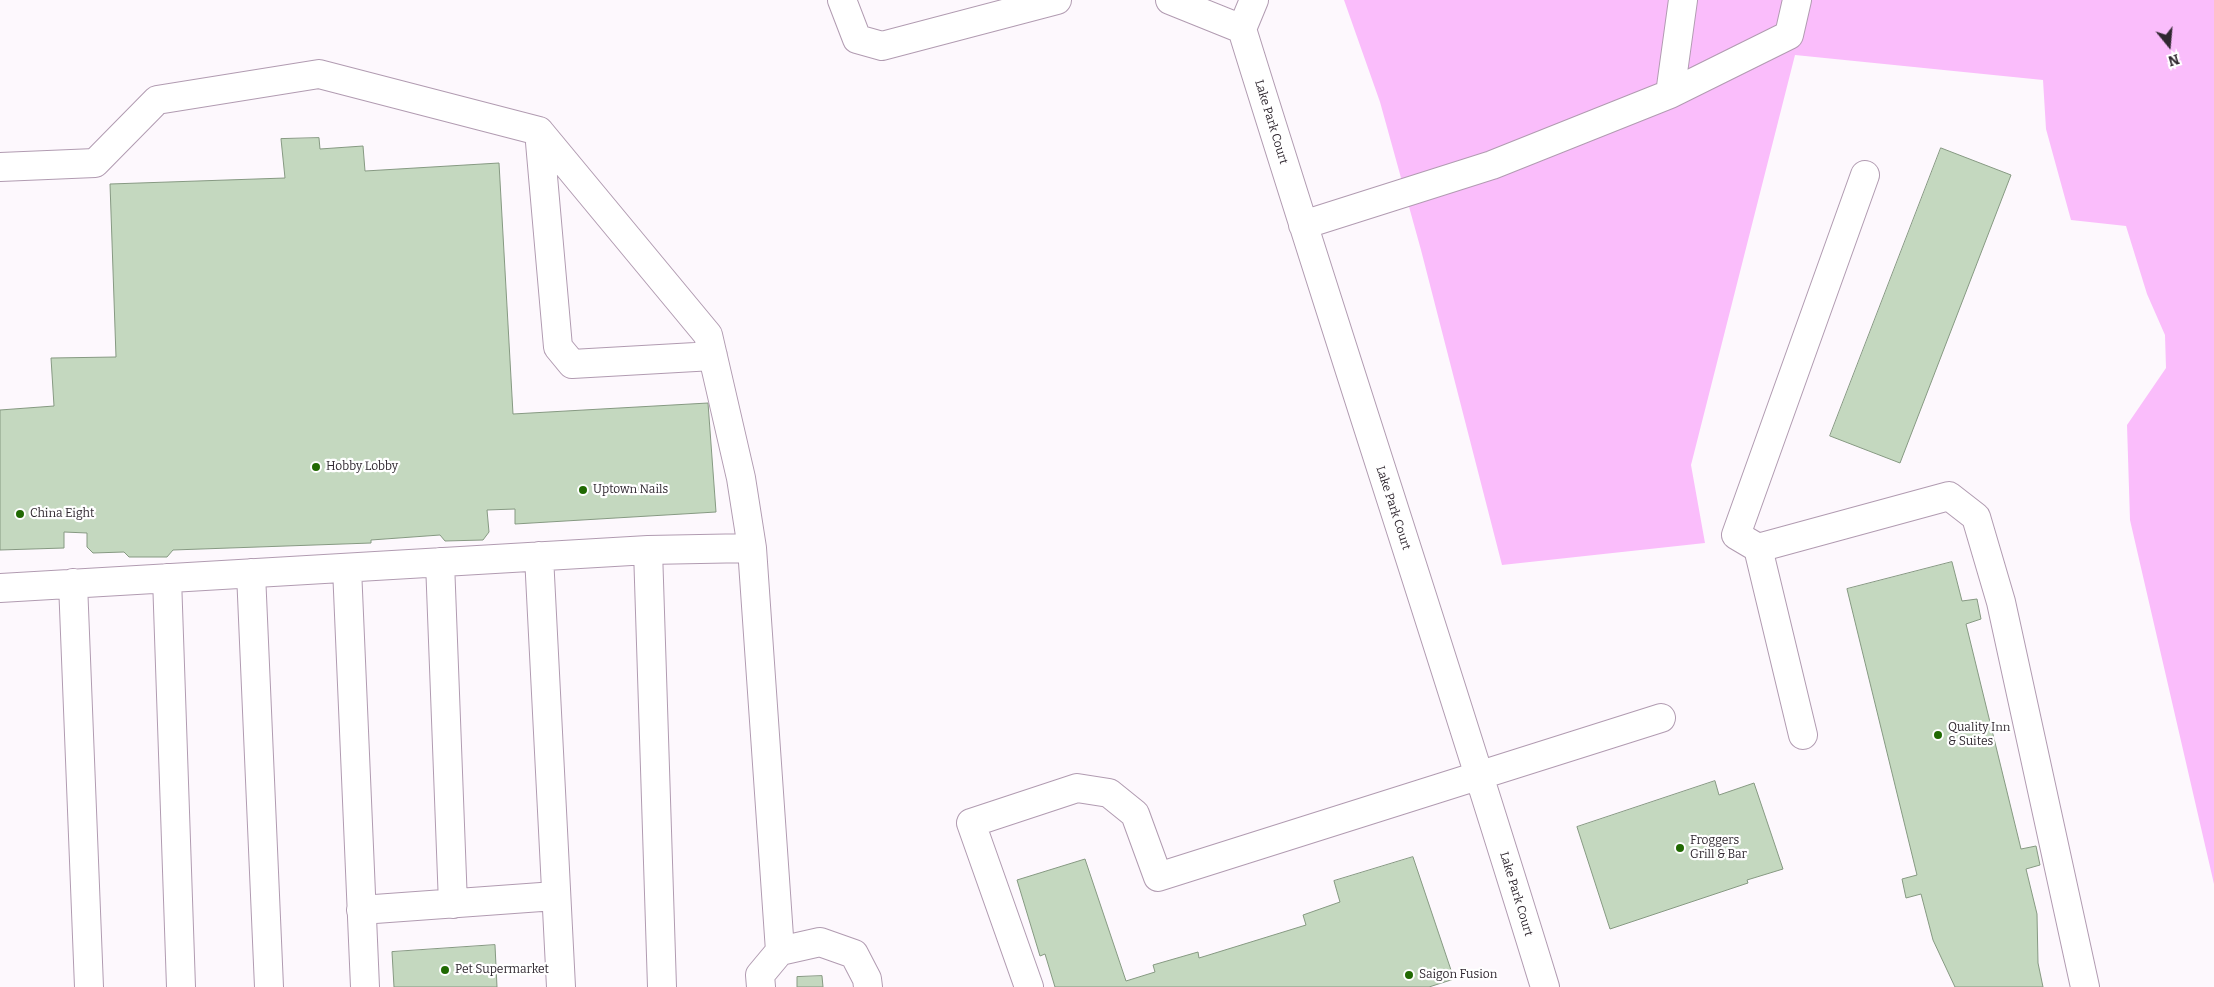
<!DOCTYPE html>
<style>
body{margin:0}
#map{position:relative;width:2214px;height:987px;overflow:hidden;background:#fdf8fd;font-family:Bitter,serif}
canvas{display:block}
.north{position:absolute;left:2144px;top:20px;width:50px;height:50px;-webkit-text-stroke:4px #fff;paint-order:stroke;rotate:163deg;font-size:14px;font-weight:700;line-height:20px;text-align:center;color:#302830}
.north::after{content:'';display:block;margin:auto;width:18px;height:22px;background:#302830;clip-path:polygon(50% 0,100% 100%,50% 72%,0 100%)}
</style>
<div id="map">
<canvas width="2214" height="987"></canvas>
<div class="north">N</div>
</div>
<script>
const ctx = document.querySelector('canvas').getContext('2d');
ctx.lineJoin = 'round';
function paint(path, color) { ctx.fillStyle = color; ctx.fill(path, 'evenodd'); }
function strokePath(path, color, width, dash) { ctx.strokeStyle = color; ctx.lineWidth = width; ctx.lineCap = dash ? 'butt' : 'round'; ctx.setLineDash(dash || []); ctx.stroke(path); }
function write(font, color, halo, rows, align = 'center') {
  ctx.font = font + ' Bitter,serif'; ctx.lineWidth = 4.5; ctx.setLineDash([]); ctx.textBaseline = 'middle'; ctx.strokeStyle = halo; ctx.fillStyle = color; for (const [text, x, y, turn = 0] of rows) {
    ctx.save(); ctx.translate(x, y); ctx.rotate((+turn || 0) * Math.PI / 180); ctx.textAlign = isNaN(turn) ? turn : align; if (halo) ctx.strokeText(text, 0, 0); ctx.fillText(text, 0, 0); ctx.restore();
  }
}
const green = new Path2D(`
 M1344,0H2214V884L2130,520L2127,425L2166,368L2165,335L2147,294L2126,226L2071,220L2046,129L2043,80L1795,55L1691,465L1705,543L1502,565L1421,250L1380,102Z`);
const building = new Path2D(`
 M319,138L320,149L363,146L365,171L499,163L513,414L708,403L716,512L515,524V509L487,510L489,532L483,540L445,541L440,535L371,540V543L173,550L167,557H129L124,552L93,553L87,547V533L64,532V548L0,550V410L54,406L51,358L116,357L110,184L285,178L281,139Z
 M1941,148L2011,175L1900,463L1830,436Z
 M1952,562L1962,601L1977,599L1981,619L1966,624L2021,849L2036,846L2040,865L2026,869L2037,914L2038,963L2043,987H1955L1933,940L1921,894L1906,898L1902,879L1917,875L1847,589Z
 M1715,781L1719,795L1754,783L1783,869L1747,880L1748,883L1610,929L1577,827Z
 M1413,857L1454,979L1429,987H1055L1045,954L1040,956L1017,880L1085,859L1126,981L1155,972L1153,965L1198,952L1199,958L1306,925L1303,915L1340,902L1334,881Z
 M495,945L497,987H394L392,952Z
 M822,976L823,987H797V977Z`);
const minor = new Path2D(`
 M842,0L857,39L882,46L1057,0
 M1170,0L1242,29
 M1242,29C1341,349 1447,667 1545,987
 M1242,29L1254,0
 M1670,94L1683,0
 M539,131L558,347L572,364L713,356
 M0,167L95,163L157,100L319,74L539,131L708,335L741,478L752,548L648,550
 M1865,175L1736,535L1758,548L1949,496L1976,517L2001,602L2085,987
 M1303,225L1492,165L1670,94L1789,35L1797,0
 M752,548L780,951
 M1758,548L1803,735
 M539,556L561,987
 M440,562L453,904
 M347,568L365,987
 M251,573L269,987
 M167,578L181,987
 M73,583L89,987
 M0,588L648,550L662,987
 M361,910L555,896
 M761,987L760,975L780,951L820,942L854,954L867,979L868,987
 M1029,987L971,823L1077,788L1109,793L1135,814L1158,877L1661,718`);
const markers = [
 [316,467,5,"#206902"],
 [583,490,5,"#206902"],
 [20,514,5,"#206902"],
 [1938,735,5,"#206902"],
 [1680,848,5,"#206902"],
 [445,970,5,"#206902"],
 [1409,975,5,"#206902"]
];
const streetNames = [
 ["Lake Park Court",1271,122,73],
 ["Lake Park Court",1393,508,72],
 ["Lake Park Court",1516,894,73]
];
const poiNames = [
 ["Hobby Lobby",326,467],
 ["Uptown Nails",593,490],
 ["China Eight",30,514],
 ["Quality Inn",1948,728],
 ["& Suites",1948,742],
 ["Froggers",1690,841],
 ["Grill & Bar",1690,855],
 ["Pet Supermarket",455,970],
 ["Saigon Fusion",1419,975]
];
paint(green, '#fabdfb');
paint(building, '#c4d8bf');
strokePath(building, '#869982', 1);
strokePath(minor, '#b19bb1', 30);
strokePath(minor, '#fff', 28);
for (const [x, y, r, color] of markers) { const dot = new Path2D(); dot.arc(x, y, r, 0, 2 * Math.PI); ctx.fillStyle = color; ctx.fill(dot); strokePath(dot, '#fff', 2); }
write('12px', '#302830', '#fff', streetNames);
write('12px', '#302830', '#fff', poiNames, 'left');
</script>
